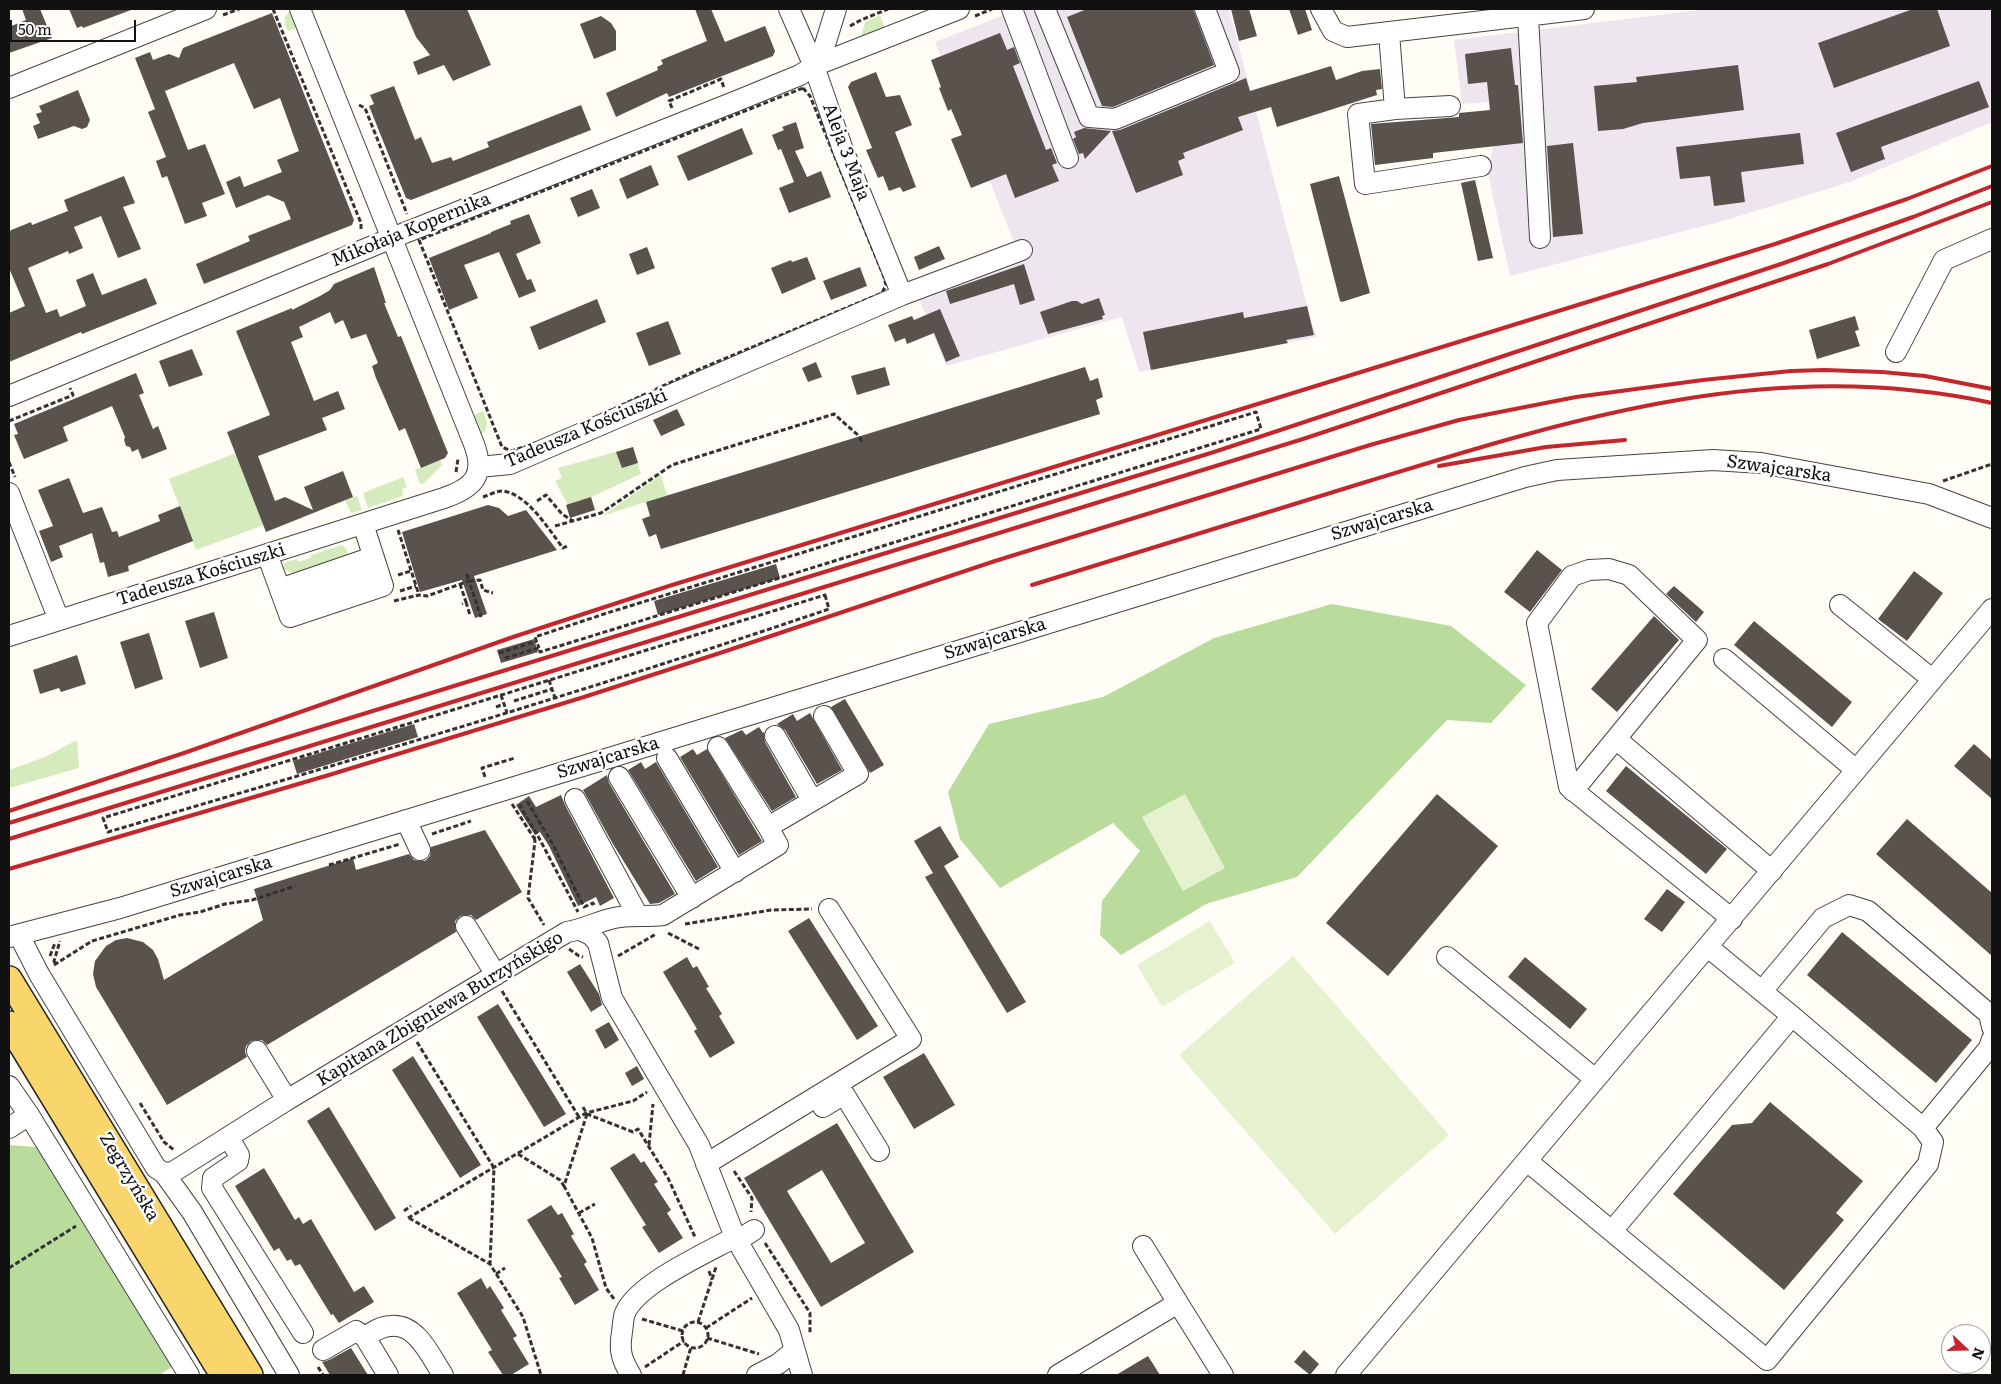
<!DOCTYPE html>
<meta charset="utf-8">
<style>
body{margin:0}
#map{position:relative;width:2001px;height:1384px;overflow:hidden;background:#fffdf5;font-family:Literata,serif}
canvas{display:block}
.frame{position:absolute;inset:0;border:10px solid #111;pointer-events:none}
.north{position:absolute;left:1941px;top:1324px;width:50px;height:50px;box-sizing:border-box;background:#fff;border:1px solid #a0a0a0;border-radius:50%;rotate:111deg;font-size:14px;font-weight:700;line-height:20px;text-align:center;color:#111}
.north::after{content:'';display:block;margin:auto;width:18px;height:22px;background:#c4262e;clip-path:polygon(50% 0,100% 100%,50% 72%,0 100%)}
.scale{position:absolute;left:10px;top:20px;width:126px;height:22px;box-sizing:border-box;border:2px solid #111;border-top:0;padding-left:6px;font-size:15px;line-height:18px;white-space:nowrap;color:#111;-webkit-text-stroke:4px #fff;paint-order:stroke}
</style>
<div id="map">
<canvas width="2001" height="1384"></canvas>
<div class="frame"></div>
<div class="north">N</div>
<div class="scale">50 m</div>
</div>
<script>
const ctx = document.querySelector('canvas').getContext('2d');
ctx.lineJoin = 'round';
function paint(path, color) { ctx.fillStyle = color; ctx.fill(path, 'evenodd'); }
function strokePath(path, color, width, dash) { ctx.strokeStyle = color; ctx.lineWidth = width; ctx.lineCap = dash ? 'butt' : 'round'; ctx.setLineDash(dash || []); ctx.stroke(path); }
function write(font, color, halo, rows, align = 'center') {
  ctx.font = font + ' Literata,serif'; ctx.lineWidth = 5; ctx.setLineDash([]); ctx.textBaseline = 'middle'; ctx.strokeStyle = halo; ctx.fillStyle = color; for (const [text, x, y, turn = 0] of rows) {
    ctx.save(); ctx.translate(x, y); ctx.rotate((+turn || 0) * Math.PI / 180); ctx.textAlign = isNaN(turn) ? turn : align; if (halo) ctx.strokeText(text, 0, 0); ctx.fillText(text, 0, 0); ctx.restore();
  }
}
const industrial = new Path2D(`
 M1019,9H1229L1312,324L1317,337L1139,372L1122,317L946,366L918,296L1015,245L935,42Z
 M1707,9H1992V122L1850,182L1723,221L1510,276L1488,174L1493,146L1489,102L1462,104L1454,40Z`);
const green = new Path2D(`
 M292,11L299,27L288,31C284,23 282,15 292,11Z
 M880,15L885,28L861,37L865,22Z
 M483,411C487,421 491,429 479,436L472,416Z
 M633,447L641,474L591,497L568,505L555,481L562,478L558,468Z
 M236,453L264,525L196,550L169,479Z
 M440,460L442,465L424,483L420,484L415,470Z
 M661,475L667,495L602,516Z
 M403,477L407,487L402,489L403,496L368,508L363,493Z
 M357,496L362,510L351,513L345,500Z
 M342,545L347,550L348,557L295,575L283,568L285,562L297,559L298,562L311,558V555Z
 M77,740L79,768L9,788V770L45,757Z`);
const forest = new Path2D(`
 M1332,604L1451,626L1526,685L1491,723L1447,720L1297,877L1206,904L1121,955L1100,935L1102,901L1140,851L1113,823L1000,888L960,839L948,792L989,724L1103,697L1214,638Z
 M9,1145L36,1147L84,1217L175,1365L159,1375H9Z`);
const pitch = new Path2D(`
 M1185,794L1225,868L1183,891L1142,817Z
 M1210,921L1235,963L1162,1007L1137,965Z
 M1293,956L1449,1135L1335,1234L1179,1055Z`);
const building = new Path2D(`
 M22,9H40L52,38L9,53V27L26,20Z
 M69,9H131V10L83,28L82,26L77,28Z
 M404,9H467L491,65L453,81L444,65L418,75L413,62L430,55L416,37Z
 M695,9H711L725,42L765,26L775,51L773,56L669,97L667,93L616,117L606,93L658,70L657,67L663,64L661,60L707,41Z
 M1087,9H1193L1214,65L1113,107L1102,106L1067,17Z
 M1231,9H1249L1257,36L1239,41Z
 M1289,9H1305L1312,30L1298,35Z
 M1913,9H1937L1950,46L1834,88L1818,43Z
 M272,13L354,220L352,225L204,284L196,264L250,241L248,236L291,219L284,202L268,195L236,208L226,182L240,176L244,187L282,172L277,160L299,151L280,98L254,109L234,63L165,91L188,150L205,144L225,194L202,203L207,216L185,224L167,176L162,178L156,161L166,157L148,112L155,109L135,58L150,52L153,60L169,54L179,58L183,48Z
 M601,16L611,23L616,31V50L594,59L580,24Z
 M1000,33L1007,50L1014,47L1020,63L1013,66L1046,150L1051,148L1057,163L1052,165L1059,181L1015,198L1006,174L971,188L951,139L962,135L951,109L948,111L939,88L941,87L931,60Z
 M1511,48L1515,85H1518L1523,143L1433,153V158L1375,165L1371,124L1459,117V113L1490,110L1487,82L1468,84L1465,54Z
 M1738,65L1744,110L1643,123L1623,129L1598,131L1594,86L1637,82L1636,77Z
 M1331,66L1336,80L1362,71L1380,69L1382,89L1376,90L1377,95L1277,127L1271,107L1238,117L1243,130L1183,153L1185,158L1178,161L1183,175L1136,193L1112,131L1120,130L1246,78L1250,91Z
 M876,72L886,97L900,95L912,125L895,132L916,187L903,192L900,187L889,191L883,176L878,178L866,150L872,148L848,87L851,82Z
 M1979,81L1989,107L1881,147L1885,159L1851,172L1836,133Z
 M394,86L415,140L421,137L432,163L451,157L453,161L489,147L487,142L581,105L591,130L411,200L406,198L369,106L374,104L370,95Z
 M78,90L90,120L87,127L82,129L74,126L38,139L33,126L40,123L36,114L42,112L39,106Z
 M796,122L804,148L795,151L807,177L821,171L831,197L789,213L779,188L794,182L781,149L778,150L772,135L784,130L782,127Z
 M742,128L753,154L688,181L677,156Z
 M1084,128L1111,131L1085,159L1083,153L1079,154L1073,139L1076,137L1074,132Z
 M1800,133L1804,164L1741,172L1745,202L1714,206L1710,176L1680,179L1676,147Z
 M1573,143L1583,234L1553,237L1547,146Z
 M651,165L659,185L627,199L619,179Z
 M124,176L135,203L123,207L141,249L118,258L101,216L74,227L83,248L69,254L68,251L28,268L46,313L57,309L60,317L86,306L76,280L93,273L102,295L146,278L157,304L82,334L81,332L9,362V313L25,306L9,268V231L31,222L32,225L68,211L64,200Z
 M1339,176L1370,293L1342,302L1340,301L1310,184Z
 M1475,180L1493,258L1478,261L1461,183Z
 M592,189L600,208L578,217L570,198Z
 M529,214L541,243L516,254L527,280L531,279L536,291L519,298L499,252L464,265L478,298L449,310L429,258L491,233V232L511,224L510,221Z
 M939,246L945,259L919,270L914,257Z
 M647,247L655,268L637,275L629,254Z
 M807,257L816,279L782,294L771,268L791,260L792,262Z
 M1024,264L1035,300L1020,305L1014,284L950,304L946,291Z
 M374,267L386,303H384L398,337L401,336L448,453L445,458L421,468L405,428L399,431L376,378L372,366L378,363L366,334L351,339L343,320L335,324L330,312L299,327L303,337L291,342L314,401L338,391L345,409L322,418L327,430L258,456L275,501L285,497L313,510L304,487L343,471L353,497L266,532L227,432L270,415L236,331L292,308V310L320,296L330,290L334,284Z
 M860,267L867,286L831,300L823,281Z
 M1099,298L1105,315L1102,316L1103,319L1048,334L1040,312L1072,301H1077L1082,304Z
 M597,299L606,322L539,350L530,327Z
 M1307,306L1314,335L1286,340L1288,343L1151,370L1143,332L1243,312L1244,318Z
 M940,309L960,356L946,362L934,333L907,344L905,338L895,342L888,325L912,316L914,320Z
 M1855,316L1859,330L1855,331L1860,346L1817,359L1809,330Z
 M668,321L681,354L649,366L636,333Z
 M192,349L203,375L169,387L159,361Z
 M816,362L822,377L808,382L802,368Z
 M885,367L890,385L857,395L851,376Z
 M1085,367L1090,381L1098,378L1103,397L1096,400L1100,414L661,549L656,534L649,537L642,519L650,516L646,502Z
 M136,373L144,393L139,395L153,429L158,426L167,449L142,459L138,449L132,452L130,447L126,446L124,440L125,437L112,406L63,427L68,441L24,459L14,435L18,434L14,424Z
 M677,409L685,425L661,436L653,420Z
 M633,447L638,463L622,468L616,452Z
 M69,478L83,513L102,507L112,532L117,531L119,537L160,521L158,515L180,506L193,541L128,566L129,571L108,577L104,562L100,563L92,533L59,546L63,557L51,562L39,531L53,526L38,490Z
 M591,497L595,510L570,518L566,505Z
 M488,505L499,508L508,516L526,510L557,550L474,576L487,614L475,618L462,580L420,592L402,532Z
 M1537,550L1562,570L1530,612L1504,592Z
 M776,564L780,578L658,615L654,601Z
 M1914,571L1943,593L1907,641L1878,619Z
 M1674,586L1704,612L1696,622L1666,594Z
 M214,612L228,658L200,668L185,621Z
 M1654,616L1679,640L1617,712L1591,689Z
 M1754,621L1852,702L1832,727L1734,645Z
 M149,633L163,679L135,689L120,642Z
 M534,639L538,652L501,663L497,650Z
 M77,655L86,684L61,692L59,688L40,694L33,670Z
 M845,699L884,765L870,773L831,707Z
 M810,713L842,770L817,784L785,730L777,724L793,714L797,721Z
 M414,724L418,737L297,774L293,761Z
 M759,727L763,733L764,732L765,742L796,797L772,811L725,738L742,730L746,735Z
 M1974,744L1992,760V799L1954,766Z
 M693,749L697,755L707,749L762,841L739,855L680,757Z
 M641,762L645,769L656,762L718,867L696,881L628,770Z
 M1626,766L1727,849L1706,874L1606,791Z
 M607,775L609,783L675,894L659,903L650,904L613,844L583,790Z
 M1437,794L1498,846L1388,976L1326,923Z
 M561,795L565,805L614,898L600,906L596,897L578,906L549,846L540,832L535,835L516,805L529,796L536,807Z
 M1907,819L1992,893V956L1876,854Z
 M940,826L959,857L944,866L1026,1002L1007,1013L925,877L933,873L914,841Z
 M485,830L522,892L476,920L471,915L460,916L455,921L456,932L267,1045L262,1040L251,1041L246,1046L245,1052L247,1057L167,1105L96,987L93,974L95,961L106,946L116,940L127,938L143,942L153,950L158,959L164,980L263,920L254,889L353,858L356,870L409,854L414,860L425,861L430,856L431,847Z
 M1667,889L1685,902L1662,932L1644,919Z
 M809,918L878,1026L857,1040L788,931Z
 M1842,932L1972,1040L1936,1083L1807,975Z
 M687,957L693,968L697,966L709,987L706,988L722,1014L719,1016L735,1043L710,1058L694,1031L697,1029L663,972Z
 M1525,957L1587,1009L1570,1029L1508,977Z
 M580,964L599,994L602,1005L591,1012L567,972Z
 M498,1004L566,1114L544,1127L477,1017Z
 M609,1022L619,1040L605,1049L595,1030Z
 M924,1053L955,1105L914,1129L883,1077Z
 M413,1056L481,1165L460,1178L392,1070Z
 M637,1066L644,1079L632,1086L625,1073Z
 M1770,1102L1863,1181L1836,1213L1844,1220L1784,1290L1673,1194L1732,1125L1752,1123Z
 M329,1107L396,1218L375,1231L307,1121Z
 M837,1123L914,1252L821,1307L744,1178ZM822,1170L865,1243L831,1263L787,1191Z
 M634,1153L641,1163L644,1161L658,1182L654,1184L671,1210L667,1213L683,1238L659,1253L642,1227L646,1225L610,1168Z
 M264,1168L295,1220L299,1217L303,1224L311,1219L354,1292L364,1286L374,1302L339,1323L333,1314L331,1315L300,1264L295,1266L291,1259L287,1261L279,1248L274,1251L235,1186Z
 M551,1205L558,1215L562,1213L574,1234L571,1236L587,1262L584,1264L599,1290L575,1305L559,1278L562,1277L527,1220Z
 M481,1278L487,1289L490,1286L504,1308L501,1310L517,1336L513,1338L529,1364L511,1375H503L488,1352L492,1350L457,1293Z
 M351,1348L368,1375H330L322,1362L329,1360Z
 M1304,1350L1319,1364L1310,1375L1294,1362Z
 M1148,1356L1160,1375H1116Z`);
const path = new Path2D(`
 M273,9L361,223V231
 M223,15L239,9
 M975,16L992,9
 M850,26L861,20L888,9
 M803,88L810,96L884,277L886,285L882,293L695,371L551,438L511,451L502,447L419,240Z
 M359,105L365,108L407,214
 M672,108L669,101L721,79L724,88
 M9,421L73,395L70,388
 M9,462L15,477
 M456,472L458,459
 M1943,481L1992,464
 M483,497C489,495 496,491 502,491C527,493 549,530 563,548L569,545
 M537,501L546,495L562,514L573,521
 M555,526L601,513L672,465L834,414L859,436L862,442
 M398,530L419,595
 M467,574L469,581L480,580L483,590L493,593
 M398,575L411,571
 M460,584L466,602L462,604
 M400,591L416,586
 M825,595L829,609C591,690 349,761 108,832L103,818Z
 M394,601L419,595L427,596L469,581L481,617
 M466,602L470,615
 M499,653L537,641
 M505,658L539,648L540,652L1261,429L1256,412L604,614L535,637L539,648
 M549,680L555,698
 M501,695L507,713
 M514,701L552,689
 M496,707L504,704
 M485,777L482,768L515,758
 M527,801L552,843L584,907L593,903L594,905
 M512,804L534,838L538,836L578,912
 M522,805L520,806L538,836
 M432,834L471,821
 M534,838L535,841L528,898L544,925
 M329,865L400,844
 M685,924L771,910L812,909
 M668,933L699,949
 M569,949L579,956L583,957
 M50,956L55,943
 M618,956L656,934
 M55,963L54,961L60,941
 M54,965L92,941L180,915L200,912L225,904L252,900L295,886
 M502,991L579,1117
 M417,1042L494,1168L490,1264
 M140,1103L164,1142L174,1150
 M583,1107L587,1114L633,1132L638,1129L668,1178L695,1237
 M587,1114L564,1186L592,1238L606,1288L614,1299
 M649,1145L653,1104
 M518,1154L560,1180L564,1186
 M734,1171L752,1198L751,1212
 M404,1211L411,1206
 M579,1213L595,1204
 M408,1218L586,1113L633,1101L647,1092
 M409,1218L490,1264L523,1317L541,1375
 M765,1243L810,1313V1334
 M9,1268L76,1226
 M709,1271L712,1280
 M496,1274L505,1268
 M642,1319L683,1331
 M698,1322L716,1267
 M682 1335a13 13 0 1 1 26 0a13 13 0 1 1-26 0Z
 M706,1328L752,1298
 M707,1338L759,1354
 M318,1367L323,1375
 M645,1367L684,1341
 M683,1375L691,1347`);
const minor = new Path2D(`
 M789,9L814,66L843,150L902,295
 M1012,9L1068,158
 M1045,9L1089,117L1115,119L1229,72L1205,9
 M1321,9L1333,31L1347,37L1584,9
 M1528,16L1540,238
 M1389,33L1395,109L1358,114L1365,184L1481,166
 M814,66L823,51L836,9
 M9,88L206,9
 M1395,109L1450,106
 M1896,352L1944,260L1992,239
 M9,396L392,238L739,100L800,75L814,66L959,9
 M479,467L510,464L902,295L1022,250
 M9,493L59,620
 M267,554L290,617L383,586L363,524
 M280,589L373,557
 M285,603L378,572
 M1840,605L1932,679
 M9,636L444,498C473,488 486,476 474,444L300,9
 M1724,659L1856,770
 M775,736L812,800
 M1616,739L1772,871
 M718,747L768,827
 M667,758L735,872
 M619,777L692,898
 M1573,791L1697,640L1629,575L1609,569L1589,570L1572,576L1537,623L1569,787L1732,919
 M575,799L638,916
 M406,820L420,850
 M466,926L496,975
 M580,930L591,935L598,943L612,998L699,1145L735,1237L789,1330L802,1375
 M19,935L39,974L156,1168L164,1173L192,1212L289,1375
 M9,937L120,908L1525,477L1557,470L1713,460L1761,463L1929,494L1992,518
 M1447,957L1595,1079
 M1762,991L1823,918L1849,905L1868,911L1989,1014L1992,1027
 M257,1051L287,1100
 M9,1086L29,1115L189,1375
 M823,1107L844,1094L879,1151
 M9,1128L29,1115
 M1923,1128L1989,1048L1992,1039
 M229,1138L239,1155L238,1161L213,1178L212,1188L303,1333
 M1527,1161L1767,1360L1928,1164L1933,1142L1923,1128L1792,1016L1708,947
 M706,1164L911,1039L829,909
 M164,1173L173,1172L287,1100L567,932C586,929 602,919 620,917C634,915 649,917 663,915L778,845L768,827L858,774L824,716
 M1612,1231L1792,1016
 M737,1241L754,1230
 M1143,1246L1178,1303
 M323,1350L356,1331L365,1337
 M388,1375L365,1337C373,1332 381,1326 391,1326C417,1323 431,1357 443,1375
 M631,1375C621,1359 619,1350 622,1332C623,1326 623,1318 625,1313C638,1283 707,1253 735,1237
 M757,1375L778,1364L794,1351
 M1058,1375L1178,1303L1223,1375
 M1346,1375L1992,609`);
const major = new Path2D(`
 M9,979L250,1375
 M9,1024L223,1375`);
const rail = new Path2D(`
 M1439,466L1546,447L1625,440
 M1032,585C1145,551 1257,516 1369,481C1577,417 1773,356 1992,403
 M9,811L184,753L513,637L669,586L1775,244L1907,199L1992,166
 M9,823L1214,452L1781,264L1913,217L1992,186
 M9,839L1303,439L1828,264L1992,202
 M9,869L329,775L584,697L723,652L995,561L1370,445L1459,420L1576,397L1703,380L1791,371L1824,370L1882,372L1925,376L1992,389`);
const streetNames = [
 ["Aleja 3 Maja",846,152,69],
 ["Mikołaja Kopernika",411,230,-22],
 ["Tadeusza Kościuszki",586,429,-23],
 ["Szwajcarska",1779,469,8],
 ["Szwajcarska",1382,520,-17],
 ["Tadeusza Kościuszki",201,575,-17],
 ["Szwajcarska",995,639,-17],
 ["Szwajcarska",608,758,-17],
 ["Szwajcarska",221,877,-17],
 ["Kapitana Zbigniewa Burzyńskigo",440,1009,-31],
 ["Zegrzyńska",129,1177,59]
];
paint(industrial, '#eee6ef');
paint(green, '#d5ebbd');
paint(forest, '#b9dc9c');
paint(pitch, '#e6f2cf');
paint(building, '#5a524d');
strokePath(minor, '#444', 22);
strokePath(major, '#222', 28);
strokePath(path, '#333', 3, [5, 2.5]);
strokePath(minor, '#fff', 20);
strokePath(major, '#f9d66b', 25);
strokePath(rail, '#c4262e', 4);
write('18px', '#111', '#fff', streetNames);
</script>
